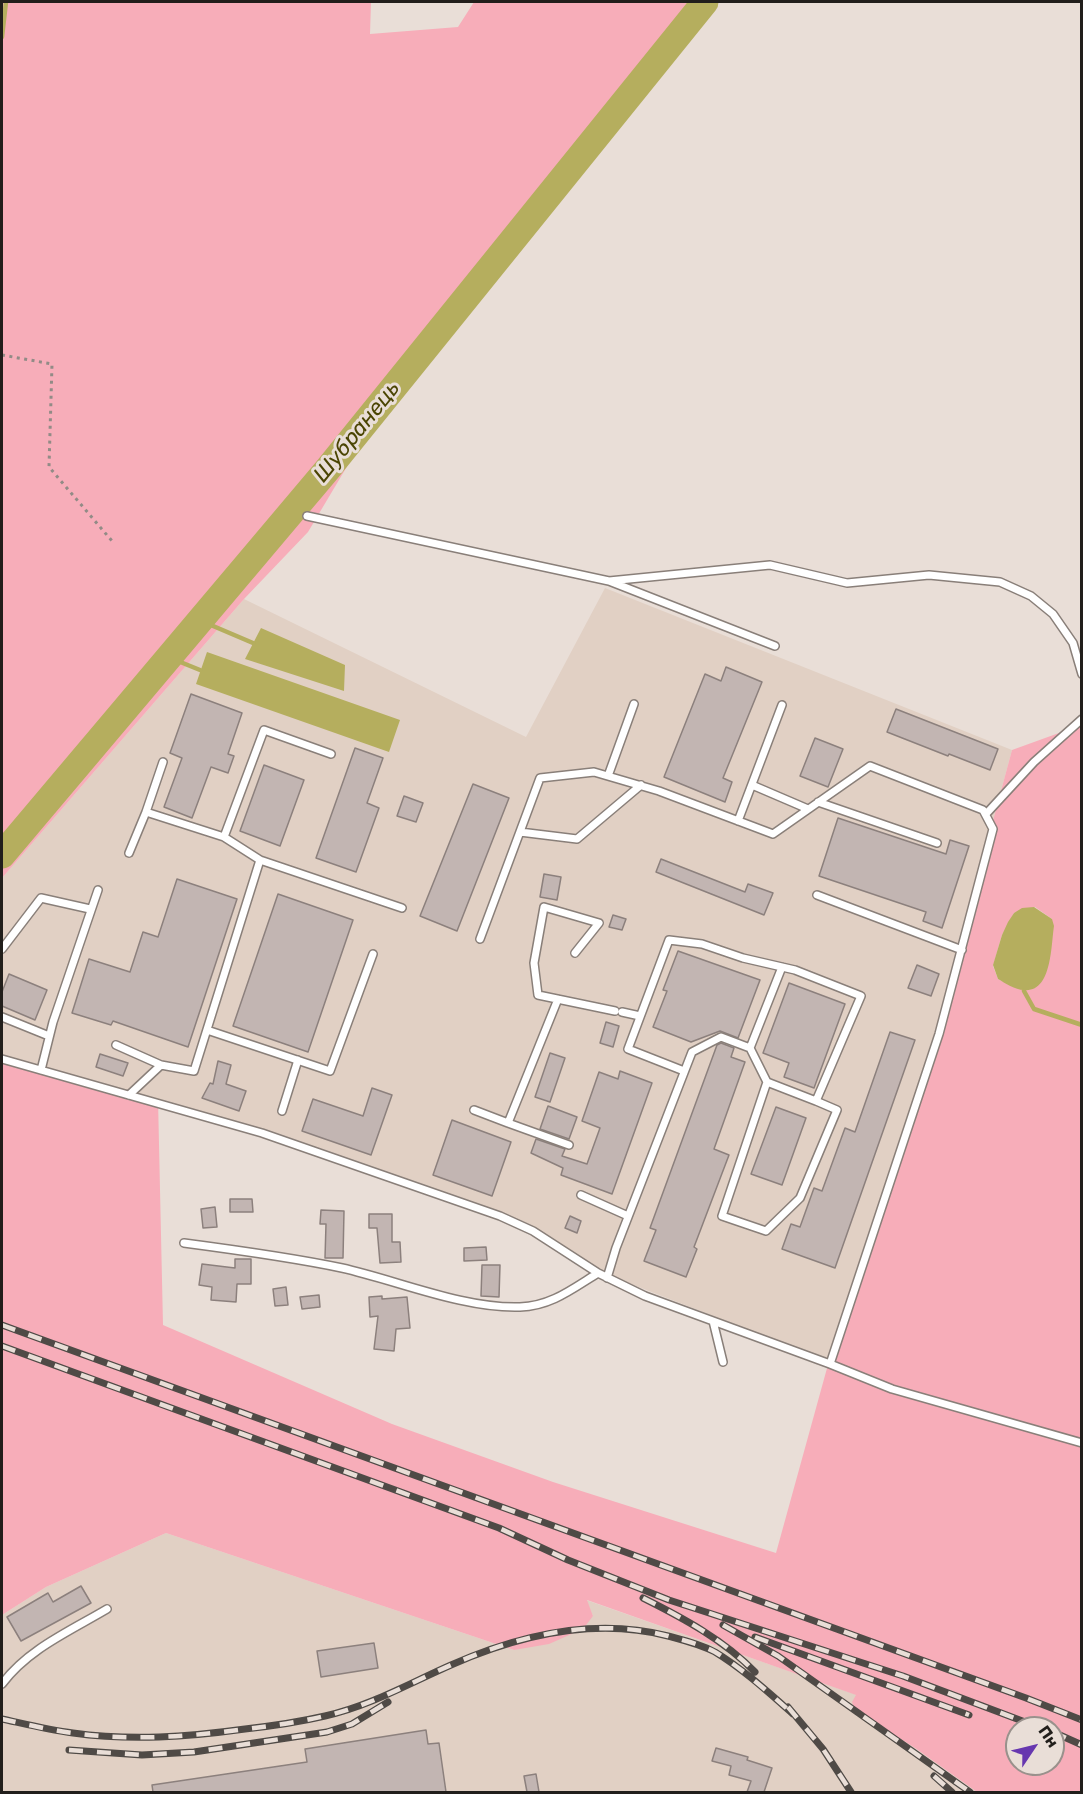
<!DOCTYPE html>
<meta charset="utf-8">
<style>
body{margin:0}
#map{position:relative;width:1083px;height:1794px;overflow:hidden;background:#e9ded7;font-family:Rubik,sans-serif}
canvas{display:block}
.frame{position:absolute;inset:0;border:3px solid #211e1b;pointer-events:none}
.north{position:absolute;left:1005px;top:1716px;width:60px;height:60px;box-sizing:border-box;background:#e9ded7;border:2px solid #99918c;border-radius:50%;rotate:55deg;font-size:16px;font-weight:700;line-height:24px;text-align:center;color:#211e1b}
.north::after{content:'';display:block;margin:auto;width:21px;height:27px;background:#6737af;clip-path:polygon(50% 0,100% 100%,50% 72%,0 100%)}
</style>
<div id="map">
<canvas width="1083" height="1794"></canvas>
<div class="frame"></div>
<div class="north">Пн</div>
</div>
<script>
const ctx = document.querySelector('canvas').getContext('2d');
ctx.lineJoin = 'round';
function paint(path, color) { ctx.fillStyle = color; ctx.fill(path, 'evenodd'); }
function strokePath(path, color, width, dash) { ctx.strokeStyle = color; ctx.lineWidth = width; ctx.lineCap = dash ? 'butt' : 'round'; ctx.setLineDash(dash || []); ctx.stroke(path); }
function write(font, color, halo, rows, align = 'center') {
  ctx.font = font + ' Rubik,sans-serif'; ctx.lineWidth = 6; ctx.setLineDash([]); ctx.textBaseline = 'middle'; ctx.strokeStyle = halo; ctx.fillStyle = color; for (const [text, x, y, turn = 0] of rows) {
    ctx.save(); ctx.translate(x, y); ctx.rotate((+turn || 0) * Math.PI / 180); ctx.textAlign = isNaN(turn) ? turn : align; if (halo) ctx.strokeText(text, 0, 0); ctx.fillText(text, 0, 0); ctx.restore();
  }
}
const built = new Path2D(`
 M605,588L1012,750L936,1032L829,1361L613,1277L535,1230L502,1213L158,1099L2,1055V878L244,599L526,737Z
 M166,1533L514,1650L593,1616L586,1600L857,1695L855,1710L915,1748L977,1792H2V1615L46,1587Z`);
const green = new Path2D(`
 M2,2H371L370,34L458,27L474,2H711L405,369L308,532L244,599L2,878Z
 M1081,725V1792H977L915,1748L855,1710L852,1702L856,1695L587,1600L593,1616L583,1629L549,1644L514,1650L166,1533L46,1587L2,1615V1055L158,1099L163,1325L392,1424L553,1482L776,1553L829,1361L936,1032L1012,750ZM1035,907L1052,919L1015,987L998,979L993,966L1002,935L1014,913ZM1017,1728H1053V1764H1017Z`);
const water = new Path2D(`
 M261,628L345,665L344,691L245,659Z
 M207,652L400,720L389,752L196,684Z
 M1034,907L1052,919L1054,926C1051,945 1052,993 1024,990C1015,990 1005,983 998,979L993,965L1002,935L1008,922L1014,913L1022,908Z`);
const stream = new Path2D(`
 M2,37L6,2
 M199,620L253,643
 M168,657L200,670
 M1024,991L1034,1009L1082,1025`);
const river = new Path2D(`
 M2,855L327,470L705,2`);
const building = new Path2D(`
 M726,667L762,682L723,778L732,782L725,802L664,777L705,674L721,681Z
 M191,694L242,713L228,754L234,756L228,773L211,767L192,818L164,807L182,758L170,753Z
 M896,709L998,749L990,770L949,754L948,756L887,732Z
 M815,738L843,749L828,787L800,776Z
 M355,748L383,758L367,803L379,808L356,872L316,858Z
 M264,765L304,780L280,846L240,831Z
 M473,784L509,798L457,931L420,916Z
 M404,796L423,803L416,822L397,816Z
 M838,818L946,854L950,840L969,846L942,928L923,921L926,912L819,876Z
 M661,859L745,892L748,884L773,893L764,915L656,872Z
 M544,874L561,877L557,900L540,897Z
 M177,879L237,899L188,1047L113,1021L111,1025L72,1013L89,959L130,972L143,932L158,937Z
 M278,894L353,920L308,1052L233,1026Z
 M613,915L626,919L622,930L609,927Z
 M678,951L760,980L738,1038L720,1031L691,1042L653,1027L667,991L663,990Z
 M917,965L939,974L931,996L908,988Z
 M9,974L47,990L35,1020L2,1006V992Z
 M789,983L845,1004L814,1088L784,1077L789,1063L763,1053Z
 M606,1022L619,1026L613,1047L600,1043Z
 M890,1032L915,1040L835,1268L782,1249L791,1224L800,1227L814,1188L822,1191L845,1128L855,1132Z
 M721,1043L734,1048L731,1057L745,1062L714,1149L729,1155L694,1247L697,1249L686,1277L644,1261L656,1230L650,1228L717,1045Z
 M550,1053L565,1058L550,1102L535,1097Z
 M100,1054L128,1063L123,1076L96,1067Z
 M218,1061L231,1065L226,1084L246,1091L239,1111L202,1098L210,1083L213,1084Z
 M620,1071L652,1083L612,1194L561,1175L563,1168L531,1153L536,1139L565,1149L562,1156L587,1164L600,1128L582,1121L599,1072L618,1079Z
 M372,1088L392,1095L371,1155L302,1131L313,1099L363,1116Z
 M548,1106L577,1117L569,1139L540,1129Z
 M776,1107L806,1118L782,1185L751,1174Z
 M452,1120L511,1142L492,1196L433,1175Z
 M230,1199H252L253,1212H230Z
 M215,1207L217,1227L203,1228L201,1209Z
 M321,1210L344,1211L343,1258H325L326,1224H320Z
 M369,1214H392V1242H400L401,1262L380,1263L377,1228H369Z
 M570,1216L581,1221L577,1233L565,1228Z
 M486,1247L487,1260L464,1261V1248Z
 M235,1259H251V1284H237L236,1302L211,1300L212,1287L199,1285L202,1264L235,1268Z
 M482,1265H500L499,1297L481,1296Z
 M286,1287L288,1305L275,1306L273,1289Z
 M319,1295L320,1307L302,1309L300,1297Z
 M382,1296V1299L407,1297L410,1328L396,1329L394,1351L374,1349L378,1316L370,1317L369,1297Z
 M81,1586L91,1603L21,1641L7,1617L48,1593L53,1602Z
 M374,1643L378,1668L321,1677L317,1651Z
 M426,1730L428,1744L439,1743L446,1792H153L152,1785L307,1762L305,1749Z
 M716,1748L748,1757L747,1760L772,1768L764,1792H747L751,1781L729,1775L731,1766L712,1761Z
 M536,1774L539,1792H527L524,1776Z`);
const path = new Path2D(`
 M2,355L52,364L49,467L112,541`);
const lane = new Path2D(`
 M307,516L609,581L775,646
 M609,581L770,565L847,583L929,575L1000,582L1031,596L1053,614L1073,643L1082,674
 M608,776L634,704
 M752,785L808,809
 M818,802L937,843
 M986,814L1034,762L1082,719
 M738,821L782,705
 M520,832L577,839L641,785
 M224,837L264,730L331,754
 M129,853L146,812
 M260,860L402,908
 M817,895L962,950
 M480,939L540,778L594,772L659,791L773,834L870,766L983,810L993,829L939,1034L830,1364
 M2,949L41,898L90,909
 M575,953L599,923L544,907L534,963L538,995L615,1011
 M558,999L508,1123L569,1145
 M622,1012L640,1016
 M2,1017L49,1036
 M207,1030L330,1071L373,954
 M116,1045L161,1065L194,1071L260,860L224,837L146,812L163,762
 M750,1048L782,967
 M2,1059L262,1133L500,1216L533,1231L598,1273L645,1296L830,1364L892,1389L1082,1443
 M41,1070L53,1022L98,890
 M767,1082L816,1101
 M129,1095L161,1065
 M474,1110L508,1123
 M282,1111L298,1060
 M581,1195L628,1216
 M184,1243C237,1250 290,1257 342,1268C396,1280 464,1309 520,1307C551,1306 572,1289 598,1273
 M607,1278L616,1248L692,1052L721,1037L750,1048L767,1082L722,1216L766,1231L800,1198L837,1110L816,1101L861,996L795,970L743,958L702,944L669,940L628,1049L684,1071
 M713,1321L723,1362
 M2,1684C28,1649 70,1631 107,1609`);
const rail = new Path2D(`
 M2,1325L1026,1698L1082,1720
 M2,1346L499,1528L568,1560L669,1600L903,1676L1041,1728
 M643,1598C683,1618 724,1640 755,1672
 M723,1625L778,1656L970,1792
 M755,1637L969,1715
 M788,1707L823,1749L851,1792
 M2,1719C25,1724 49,1730 73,1733C131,1741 187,1737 245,1729C272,1726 299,1722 325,1716C370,1706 410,1683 451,1665C519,1635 594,1617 668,1636C683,1640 700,1644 715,1652C743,1669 768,1692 793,1714
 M1053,1732L1082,1745
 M69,1750L142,1755L194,1752L327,1732L352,1724L388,1702
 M934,1776L952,1792`);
const waterNames = [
 ["Шубранець",357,432,-51]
];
paint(built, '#e1d0c4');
paint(green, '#f7adb9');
paint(water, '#b5ae5e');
strokePath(stream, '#b5ae5e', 4.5);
strokePath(river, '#b5ae5e', 27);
paint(building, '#c2b5b2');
strokePath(building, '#8c807d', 1.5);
strokePath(lane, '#897f79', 10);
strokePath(path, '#928b86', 3, [3, 4.5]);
strokePath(lane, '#fff', 7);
strokePath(rail, '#4f4a46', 7);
strokePath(rail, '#e9ded7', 4.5, [14]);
write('italic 22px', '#4b4503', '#e9ded7', waterNames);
</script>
